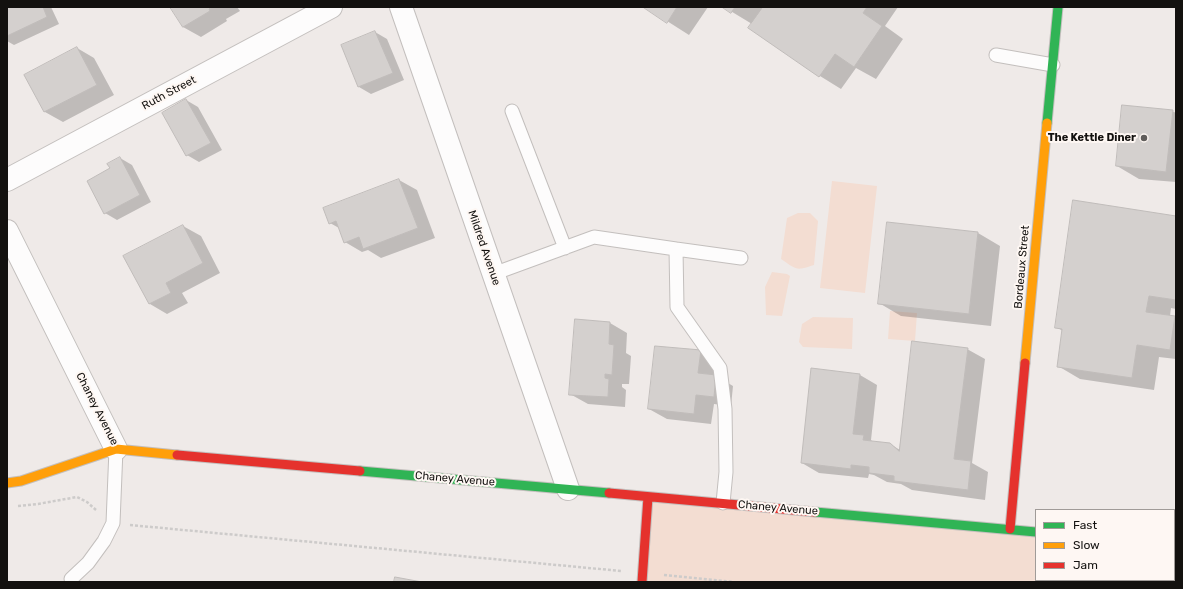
<!DOCTYPE html>
<style>
body{margin:0}
#map{position:relative;width:1183px;height:589px;overflow:hidden;background:#efeae8;font-family:Rubik,sans-serif}
canvas{display:block}
.frame{position:absolute;inset:0;border:8px solid #13110f;pointer-events:none}
.legend{position:absolute;left:1035px;top:509px;width:140px;height:72px;box-sizing:border-box;background:#fef7f3;border:1px solid #a09b98;margin:0;padding:5px 7px;list-style:none;font-size:12px;color:#13110f}
.legend li{display:flex;align-items:center;gap:8px;height:20px}
.legend b{width:20px;border:1px solid #a09b98}
</style>
<div id="map">
<canvas width="1183" height="589"></canvas>
<div class="frame"></div>
<ul class="legend">
<li><b style="height:5px;background:#30b455"></b>Fast</li>
<li><b style="height:5px;background:#ff9f0a"></b>Slow</li>
<li><b style="height:5px;background:#e5322d"></b>Jam</li>
</ul>
</div>
<script>
const ctx = document.querySelector('canvas').getContext('2d');
ctx.lineJoin = 'round';
function paint(path, color) { ctx.fillStyle = color; ctx.fill(path, 'evenodd'); }
function strokePath(path, color, width, dash) { ctx.strokeStyle = color; ctx.lineWidth = width; ctx.lineCap = dash ? 'butt' : 'round'; ctx.setLineDash(dash || []); ctx.stroke(path); }
function write(font, color, halo, rows, align = 'center') {
  ctx.font = font + ' Rubik,sans-serif'; ctx.lineWidth = 4; ctx.setLineDash([]); ctx.textBaseline = 'middle'; ctx.strokeStyle = halo; ctx.fillStyle = color; for (const [text, x, y, turn = 0] of rows) {
    ctx.save(); ctx.translate(x, y); ctx.rotate((+turn || 0) * Math.PI / 180); ctx.textAlign = isNaN(turn) ? turn : align; if (halo) ctx.strokeText(text, 0, 0); ctx.fillText(text, 0, 0); ctx.restore();
  }
}
const green = new Path2D(`
 M832,181L877,186L865,293L820,288Z
 M798,213H810L818,221L814,265C796,271 797,270 781,259L787,218Z
 M772,272L787,274L790,276L782,316L766,315L765,287Z
 M890,311L917,313L915,341L888,339Z
 M813,317L853,318L852,349L803,347L799,342L802,324Z
 M648,497L1036,532V580H1174V548H1176V582H642Z`);
const shadow = new Path2D(`
 M7,7H51L59,24L14,45L7,41Z
 M171,7H237L240,11L226,19L227,21L201,37L183,27Z
 M645,7H708L689,35Z
 M724,7H898L885,26L903,39L876,79L856,68L841,89L820,76L752,24Z
 M375,32L387,39L404,80L371,94L359,87L342,46Z
 M77,48L94,58L114,95L63,122L45,112L26,76Z
 M186,100L198,107L222,150L199,162L187,155Z
 M1172,111L1176,113V182L1139,179L1117,166Z
 M120,158L132,165L151,202L117,220L105,213L111,169Z
 M399,180L417,190L435,238L381,258L368,250L362,252L345,242L339,228L330,223Z
 M1176,217V309L1171,308L1170,316L1176,318V359L1159,357L1154,390L1080,379L1058,366L1063,331L1056,327Z
 M888,223L978,233L1000,246L991,326L901,316L879,303Z
 M183,226L201,236L220,273L182,293L188,303L167,314L150,304L125,257Z
 M576,320L610,323L627,333L626,353L631,356L629,384H622V387L626,390L625,407L588,404L570,394Z
 M967,349L985,359L972,463L988,472L985,500L912,490L901,484L887,482L874,475L869,474L868,478L819,473L802,463L860,375L877,385L871,440L873,442L890,444L900,450Z
 M700,351L718,361L716,376L733,386L731,406L714,404L711,424L667,419L649,409Z`);
const building = new Path2D(`
 M7,7H43L47,17L7,36Z
 M170,7H212L209,9L210,11L183,27Z
 M643,7H677L667,23Z
 M722,7H735L731,13Z
 M763,7H867L863,13L882,26L854,67L835,54L819,77L748,28Z
 M375,31L393,73L358,87L341,45Z
 M77,47L97,85L44,112L24,75Z
 M186,99L211,143L186,156L162,113Z
 M1122,105L1173,110L1166,172L1116,166Z
 M120,157L140,195L104,214L87,181L110,168L107,164Z
 M399,179L418,228L363,249L359,237L344,243L336,221L329,224L323,208Z
 M1073,200L1176,216V300L1149,296L1146,312L1175,316L1170,350L1137,345L1132,378L1057,367L1062,329L1055,328Z
 M887,222L978,232L969,314L878,304Z
 M183,225L203,263L166,283L171,293L149,304L123,256Z
 M575,319L610,322L609,344L614,345L612,375L605,374V378L609,379L608,397L569,395Z
 M912,341L968,348L954,459L971,461L968,490L894,481V476L869,473V467L851,465V469L801,463L811,368L860,374L853,434L864,435L863,440L890,443L899,451Z
 M655,346L701,350L698,373L716,375L714,397L696,395L694,414L648,409Z
 M395,577L422,582H394Z`);
const path = new Path2D(`
 M18,506L38,504L77,497L87,502L96,510
 M130,525L621,571
 M664,575L733,582`);
const lane = new Path2D(`
 M996,55L1053,65
 M512,111L565,248
 M676,249L741,258
 M493,274L594,237L676,249L677,307L720,368L725,409L726,472L723,503
 M71,579L88,563L104,541L113,523L116,449`);
const street = new Path2D(`
 M401,7L568,489
 M7,180L331,7
 M7,231L116,449`);
const fast = new Path2D(`
 M1047,123L1058,7
 M360,471L609,493
 M815,512L1036,532`);
const slow = new Path2D(`
 M1025,363L1047,123
 M7,483L21,481L116,449L177,455
 M1174,548H1176`);
const jam = new Path2D(`
 M177,455L360,471
 M609,493L815,512
 M1010,529L1025,363
 M642,582L648,497`);
const markers = [
 [1144,138,4,"#605d5b"]
];
const streetNames = [
 ["Ruth Street",169,93,-28],
 ["Mildred Avenue",484,248,71],
 ["Bordeaux Street",1022,267,-85],
 ["Chaney Avenue",97,409,63],
 ["Chaney Avenue",455,479,5],
 ["Chaney Avenue",778,508,5]
];
const poiNames = [
 ["The Kettle Diner",1136,138]
];
paint(green, '#f3ddd2');
paint(shadow, '#0003');
paint(building, '#d4d0ce');
strokePath(building, '#c0bcba', 1);
strokePath(lane, '#c3bfbd', 15);
strokePath(street, '#c3bfbd', 24);
strokePath(fast, '#c3bfbd', 11);
strokePath(slow, '#c3bfbd', 11);
strokePath(jam, '#c3bfbd', 11);
strokePath(path, '#cdcbca', 2.5, [3, 2]);
strokePath(lane, '#fdfcfc', 13);
strokePath(street, '#fdfcfc', 22);
strokePath(fast, '#30b455', 9);
strokePath(slow, '#ff9f0a', 9);
strokePath(jam, '#e5322d', 9);
for (const [x, y, r, color] of markers) { const dot = new Path2D(); dot.arc(x, y, r, 0, 2 * Math.PI); ctx.fillStyle = color; ctx.fill(dot); strokePath(dot, '#fef7f3', 1.5); }
write('11px', '#13110f', '#fef7f3', streetNames);
write('bold 11px', '#13110f', '#fef7f3', poiNames, 'right');
</script>
